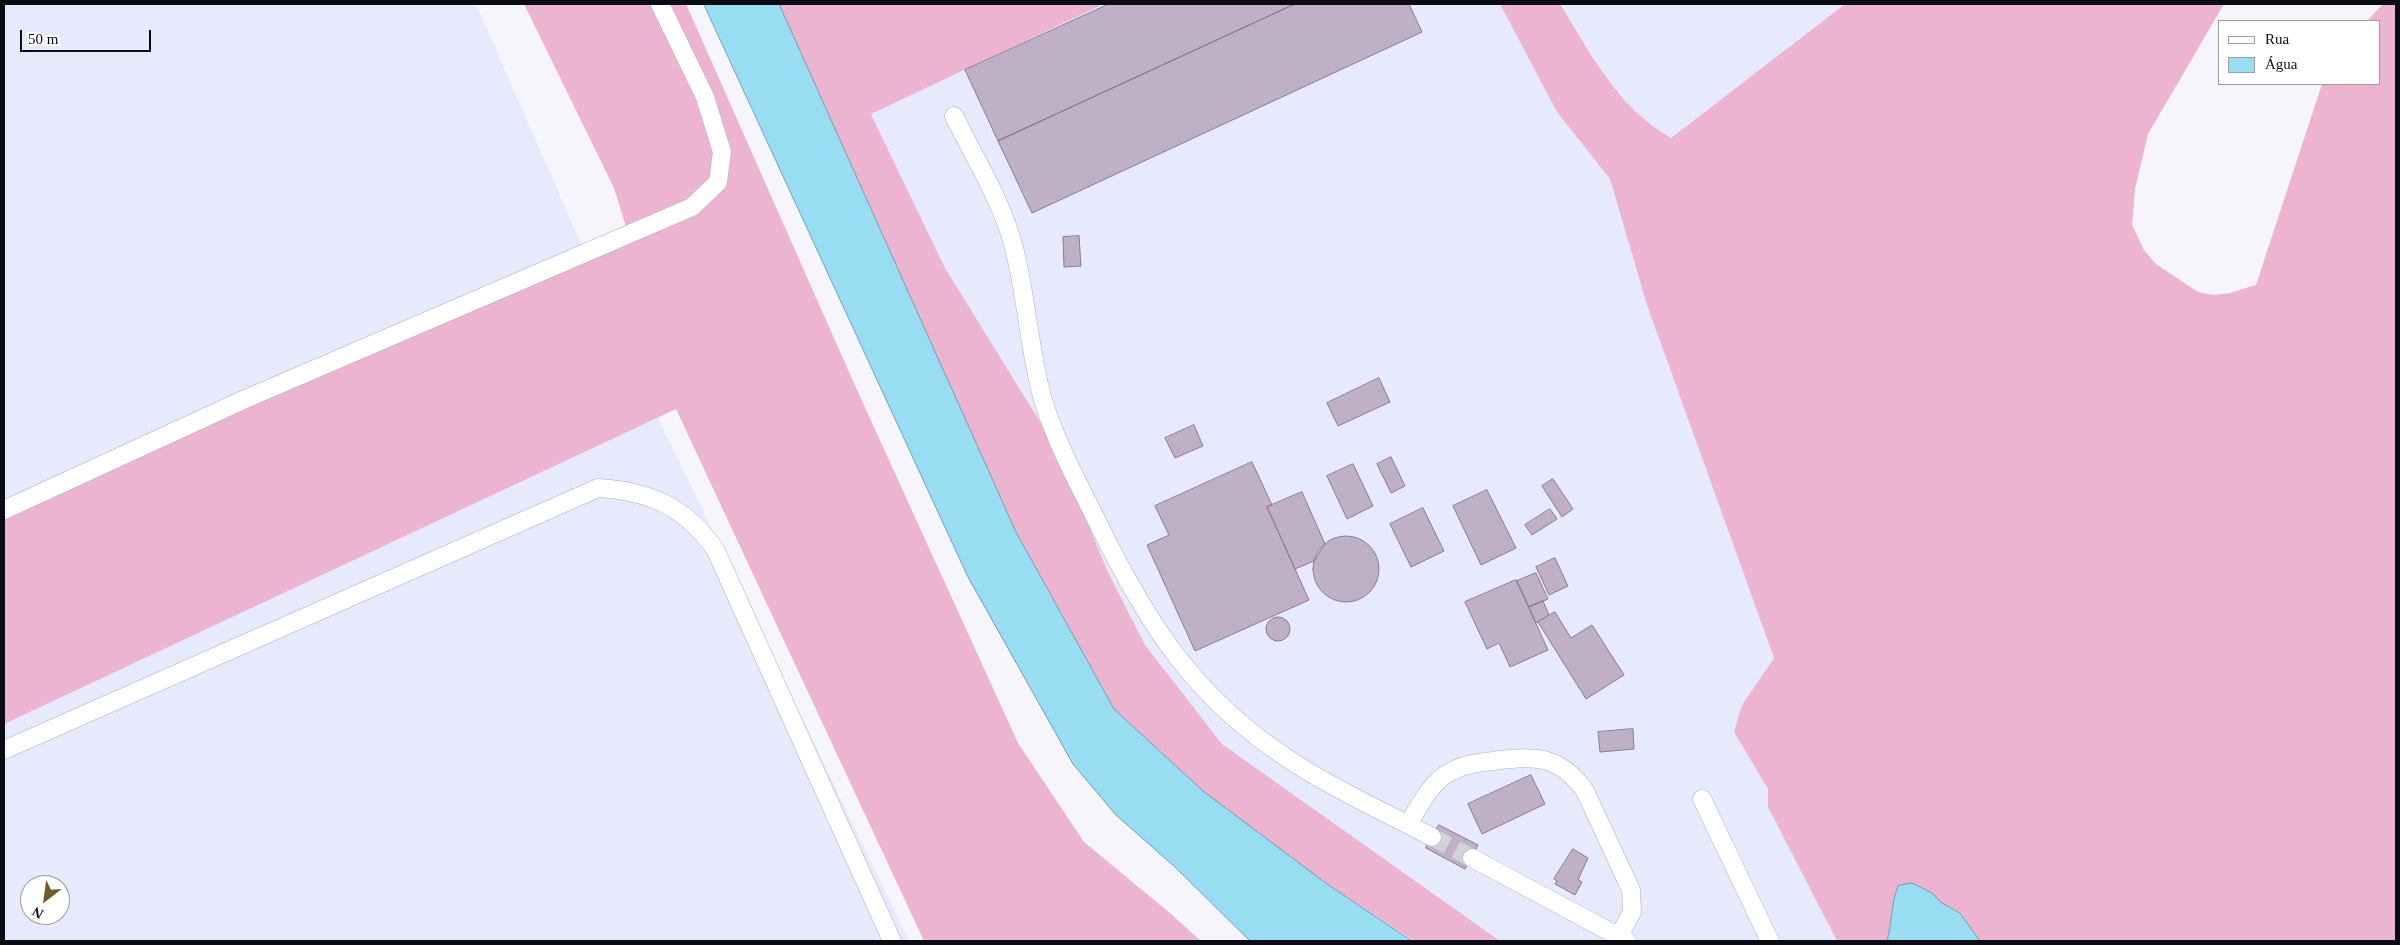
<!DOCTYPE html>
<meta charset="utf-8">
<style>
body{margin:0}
#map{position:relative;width:2400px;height:945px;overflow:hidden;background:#f5f5fb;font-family:Georgia,serif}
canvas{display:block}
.frame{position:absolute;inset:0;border:5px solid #0b0b14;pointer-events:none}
.legend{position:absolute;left:2218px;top:20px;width:162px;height:65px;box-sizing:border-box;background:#fff;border:1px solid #9d9da1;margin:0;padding:6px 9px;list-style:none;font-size:15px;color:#0b0b14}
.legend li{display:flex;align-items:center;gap:10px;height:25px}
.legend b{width:25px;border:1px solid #9d9da1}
.north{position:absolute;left:20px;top:875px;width:50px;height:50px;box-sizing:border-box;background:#fff;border:1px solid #9d9da1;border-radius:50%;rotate:210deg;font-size:14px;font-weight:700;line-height:20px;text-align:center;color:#0b0b14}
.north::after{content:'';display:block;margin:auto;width:18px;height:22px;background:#715a2a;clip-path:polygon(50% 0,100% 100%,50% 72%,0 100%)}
.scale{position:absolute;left:20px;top:30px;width:131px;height:22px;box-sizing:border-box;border:2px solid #0b0b14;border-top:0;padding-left:6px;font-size:15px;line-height:18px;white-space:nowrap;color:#0b0b14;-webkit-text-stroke:4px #fff;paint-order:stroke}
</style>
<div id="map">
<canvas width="2400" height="945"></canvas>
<div class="frame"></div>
<ul class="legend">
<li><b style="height:6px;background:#fff"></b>Rua</li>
<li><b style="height:14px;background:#99ddf2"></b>Água</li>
</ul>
<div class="north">N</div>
<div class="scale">50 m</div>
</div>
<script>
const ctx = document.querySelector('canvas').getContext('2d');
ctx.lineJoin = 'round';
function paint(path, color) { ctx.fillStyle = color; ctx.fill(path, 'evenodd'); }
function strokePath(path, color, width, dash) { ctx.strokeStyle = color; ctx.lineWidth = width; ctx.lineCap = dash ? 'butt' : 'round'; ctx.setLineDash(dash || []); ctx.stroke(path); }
const built = new Path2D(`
 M4,4H476L649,399L909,941H4ZM30,885H60V915H30Z
 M1104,4H1500L1557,112L1610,179L1647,305L1774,658L1742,705L1734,732L1768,789V807L1837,941H1500L1222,744L1145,645L1107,570L945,268L871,113Z
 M1560,4H1845L1671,138L1649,125L1613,88Z`);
const forest = new Path2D(`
 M524,4H686L857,390L1018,743L1084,842L1171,914L1201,941H924L676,409L4,724V517L627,230L614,188Z
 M779,4H1104L871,114L945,268L1058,451L1107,570L1145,645L1222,744L1500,941H1414L1327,884L1203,791L1114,709L1016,532Z
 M1500,4H1560C1592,55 1617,107 1671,138L1845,4H2224L2148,134L2135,189L2132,225L2144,250L2156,264L2198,292L2213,295L2230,293L2256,285L2322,84H2379V21H2367L2383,4H2396V941H1980L1960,913L1942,903L1932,893L1898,887C1891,905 1892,923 1887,941H1837L1768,807V789L1734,732L1742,705L1774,658L1647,305L1610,179L1557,112Z`);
const water = new Path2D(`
 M704,4H779L1016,532L1114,709L1203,791L1327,884L1412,941H1250L1175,867L1116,815L1073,764L968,577Z
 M1912,883L1932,893L1942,903L1960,913L1980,941H1887C1892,923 1891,904 1898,886Z`);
const building = new Path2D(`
 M1109,4H1295L998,141L965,70Z
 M1295,4H1409L1422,32L1032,213L998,141Z
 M1079,236L1081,266L1064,267L1063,237Z
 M1379,378L1390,402L1338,426L1327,403Z
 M1194,425L1203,446L1175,458L1165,438Z
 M1391,457L1405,486L1391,493L1377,464Z
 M1252,462L1272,505L1267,507L1309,600L1195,651L1147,545L1169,535L1155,506Z
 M1353,464L1373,506L1347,519L1327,476Z
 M1553,479L1573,509L1562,517L1542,486Z
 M1487,490L1516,548L1481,565L1453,506Z
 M1302,492L1325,544L1314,561L1295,569L1267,507Z
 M1423,508L1444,551L1411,567L1390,524Z
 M1550,509L1557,519L1532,535L1525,525Z
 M1313 569a33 33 0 1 1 66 0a33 33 0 1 1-66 0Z
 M1555,558L1568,586L1549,595L1536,567Z
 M1536,573L1548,599L1529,607L1517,581Z
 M1516,580L1548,650L1510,667L1499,643L1487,649L1465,602Z
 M1543,601L1549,615L1536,623L1529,607Z
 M1555,612L1571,638L1592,625L1624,675L1586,699L1538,622Z
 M1266 629a12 12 0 1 1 24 0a12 12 0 1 1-24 0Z
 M1633,729L1634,749L1600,752L1598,732Z
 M1531,775L1545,804L1482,834L1468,804Z
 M1439,825L1478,845L1465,869L1426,848Z
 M1573,849L1588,858L1578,880L1582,882L1575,895L1555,884L1557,881L1554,879Z`);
const minorTunnel = new Path2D(`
 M1432,837L1472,858`);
const minor = new Path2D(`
 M954,116C974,157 1003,203 1014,248C1027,298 1029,351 1043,400C1056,442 1077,481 1097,521C1147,624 1196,701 1296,764C1339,792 1387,813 1432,837
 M4,510L243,400L692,207L718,182L722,152L705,97L660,4
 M4,750L598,488C649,491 687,507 716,551L892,941
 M1702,799L1770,941
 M1408,824C1419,807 1428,787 1445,775C1460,765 1475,763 1493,761C1533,755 1560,755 1585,791L1631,890L1632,912L1619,936
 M1472,858L1627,941`);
paint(built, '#e7e9fd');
paint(forest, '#ecb4d0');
paint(water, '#99ddf2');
strokePath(water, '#6e9eaf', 1);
paint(building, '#c0b0c7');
strokePath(building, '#8b7c92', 1);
strokePath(minorTunnel, '#d2d2d8', 18, [18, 9]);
strokePath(minor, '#abacc6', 19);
strokePath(minor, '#fff', 18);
</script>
